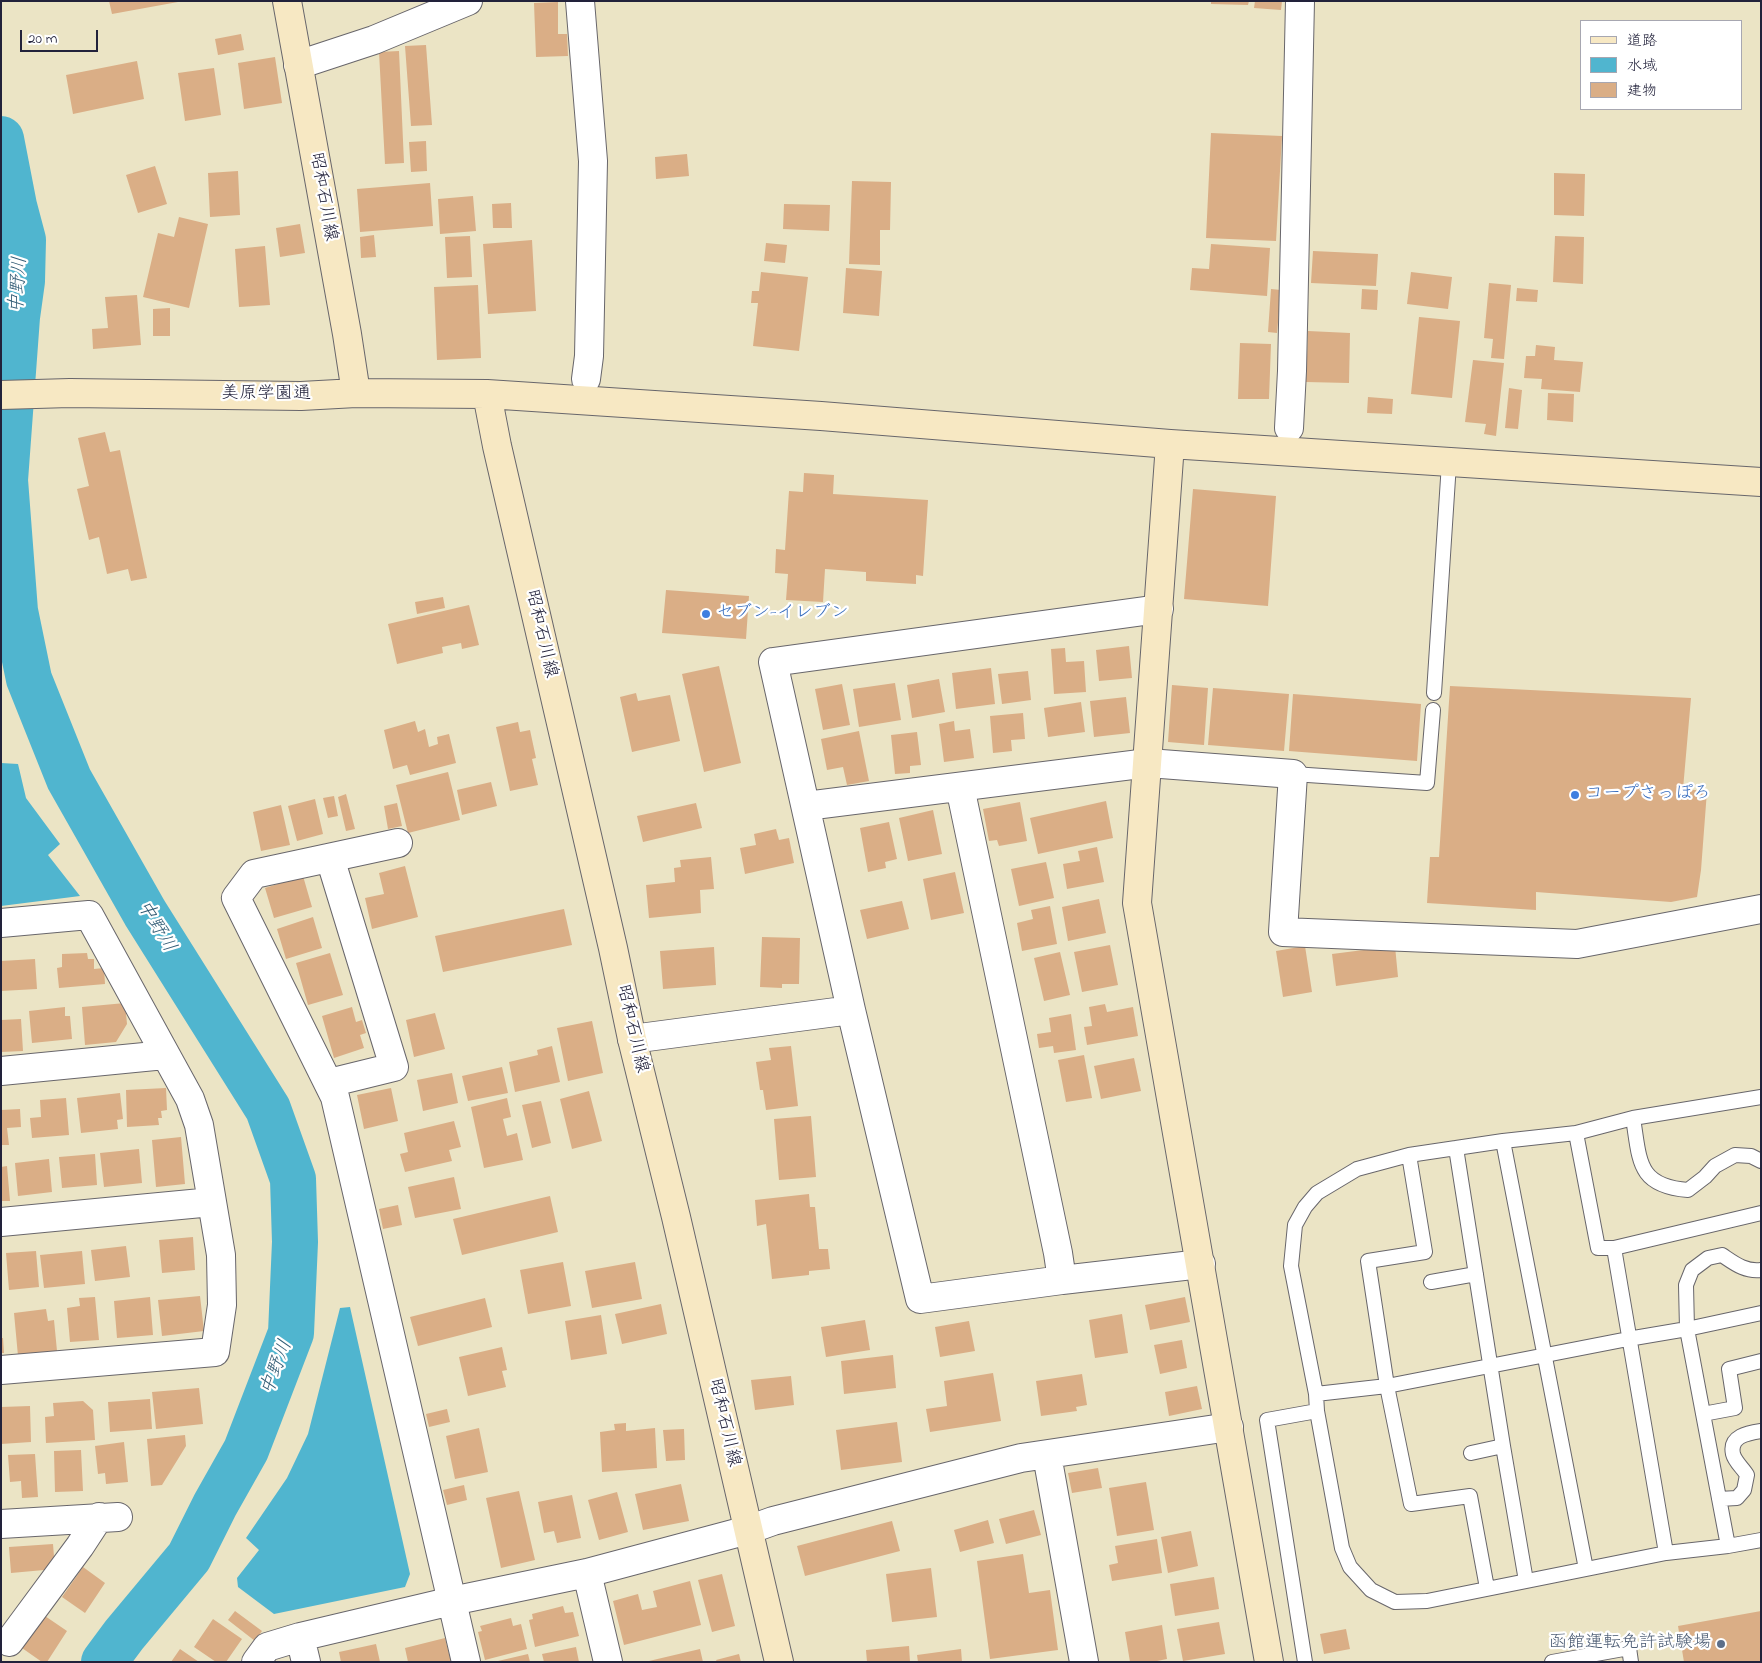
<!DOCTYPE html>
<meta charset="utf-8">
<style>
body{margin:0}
#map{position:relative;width:1762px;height:1663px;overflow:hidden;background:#ebe4c5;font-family:"Indie Flower","Klee One",sans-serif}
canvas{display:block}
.frame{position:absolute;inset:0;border:2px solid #22223b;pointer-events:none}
.legend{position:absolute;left:1580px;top:20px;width:162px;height:90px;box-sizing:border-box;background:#fff;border:1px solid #a7a7b1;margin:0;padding:6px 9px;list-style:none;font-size:15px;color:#22223b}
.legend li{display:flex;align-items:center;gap:10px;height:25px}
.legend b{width:25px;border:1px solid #a7a7b1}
.scale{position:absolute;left:20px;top:30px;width:78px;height:22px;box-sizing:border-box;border:2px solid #22223b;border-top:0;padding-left:6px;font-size:15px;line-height:18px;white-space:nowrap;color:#22223b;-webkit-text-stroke:4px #fff;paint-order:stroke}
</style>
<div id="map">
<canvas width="1762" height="1663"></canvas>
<div class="frame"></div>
<ul class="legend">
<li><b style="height:6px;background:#f7e8c3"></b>道路</li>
<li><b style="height:14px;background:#50b5cf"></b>水域</li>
<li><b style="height:14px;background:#daae86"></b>建物</li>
</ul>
<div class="scale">20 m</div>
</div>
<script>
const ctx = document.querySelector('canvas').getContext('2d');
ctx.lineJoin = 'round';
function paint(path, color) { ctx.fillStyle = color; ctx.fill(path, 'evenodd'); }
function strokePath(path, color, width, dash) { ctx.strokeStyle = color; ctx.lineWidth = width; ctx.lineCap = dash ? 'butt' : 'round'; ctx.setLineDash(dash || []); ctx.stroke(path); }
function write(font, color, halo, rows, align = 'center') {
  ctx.font = font + ' "Indie Flower","Klee One",sans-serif'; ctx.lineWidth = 4.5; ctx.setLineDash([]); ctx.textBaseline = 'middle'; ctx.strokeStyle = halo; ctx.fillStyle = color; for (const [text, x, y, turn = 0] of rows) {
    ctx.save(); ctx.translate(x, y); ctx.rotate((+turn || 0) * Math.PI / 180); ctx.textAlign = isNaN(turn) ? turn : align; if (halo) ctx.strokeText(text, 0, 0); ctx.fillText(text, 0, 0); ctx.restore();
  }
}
const water = new Path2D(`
 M1,763L18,764L26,798L60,844L48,855L80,896L1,906Z
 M350,1307L410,1574L405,1587L274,1614L238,1587L237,1578L259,1550L246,1538L287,1478L308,1434L340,1308Z`);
const river = new Path2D(`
 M1,139L14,206L23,240L22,281L17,317L5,480L15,611L29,679L69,779L145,913L268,1109L293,1179L295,1242L291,1333L246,1450L215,1505L189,1557L124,1635L104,1662`);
const building = new Path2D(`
 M109,1H178V2L112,14Z
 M1211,1H1249L1248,5L1211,4Z
 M1255,1H1282L1281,10L1254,8Z
 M558,2V34H567L568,56L536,57L534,3Z
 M241,34L244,50L218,55L215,39Z
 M426,45L432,125L411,126L405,46Z
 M399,51L404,163L385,164L379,52Z
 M275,57L282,103L244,109L238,63Z
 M137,61L144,99L73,114L66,75Z
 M214,68L221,115L185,121L178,73Z
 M1211,133L1282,136L1276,241L1206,238Z
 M426,141L427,171L411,172L409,142Z
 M687,154L689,176L656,179L655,157Z
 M155,166L167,204L138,213L126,175Z
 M238,171L240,215L210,217L208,173Z
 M1554,173L1585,174L1584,216L1554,215Z
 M852,181L891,182L890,230H880V265L849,264Z
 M430,183L433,226L360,232L357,189Z
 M473,196L476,231L440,234L438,199Z
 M511,203L512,228H493L492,204Z
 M784,204L830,205L829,231L783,229Z
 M179,217L208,224L189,308L143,297L158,233L174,237Z
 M300,224L305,253L280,257L276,228Z
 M374,235L376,257L361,258L360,237Z
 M470,236L472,277L447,278L445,237Z
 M1555,236L1584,237L1583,284L1553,282Z
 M532,240L536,311L488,314L483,244Z
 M766,243L787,245L785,263L764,261Z
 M1211,244L1270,248L1267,296L1190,290L1192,268L1209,269Z
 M265,246L270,305L239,307L235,249Z
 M1313,251L1378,254L1376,286L1311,283Z
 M846,268L882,271L879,316L843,313Z
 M761,272L808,277L799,351L753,346L758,303H751L752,291H759Z
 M1411,272L1452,277L1448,309L1407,304Z
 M1489,283L1511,285L1504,359L1491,358L1493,339L1484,338Z
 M478,285L481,358L437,360L434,287Z
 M1517,288L1538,290L1537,302L1516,301Z
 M1271,289L1281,290L1277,333L1268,332Z
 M1362,289L1378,290L1377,310L1361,309Z
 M137,295L141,345L93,349L92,329L108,328L105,297Z
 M170,308V336H153V309Z
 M1419,317L1460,321L1452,398L1411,394Z
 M1308,331L1350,333L1349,383L1306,382Z
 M1240,343L1271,344L1269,399H1238Z
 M1536,345L1555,347L1554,360L1583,362L1580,392L1541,389L1542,379L1524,378L1526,356H1535Z
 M1473,360L1504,363L1496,436L1484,434L1486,424L1465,422Z
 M1509,388L1522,390L1518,429L1505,428Z
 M1548,393L1574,394L1573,422L1547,420Z
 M1368,397L1393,399L1392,414L1367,413Z
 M105,432L110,452L120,450L147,578L131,581L128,569L107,574L99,537L89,540L77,489L89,486L78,438Z
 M804,473L834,475L833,494L928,500L923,576L916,575V584L866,581V572L825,569L823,602L786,600L788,574L775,573L776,549L785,550L789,491L803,492Z
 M1193,489L1276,496L1268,606L1184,599Z
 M666,590L749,596L746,639L662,633Z
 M443,597L445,608L417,614L415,602Z
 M469,605L479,645L462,649L461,643L442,647L443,653L397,664L388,624Z
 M1129,646L1132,678L1099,681L1096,650Z
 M1065,648L1066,662L1084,661L1086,692L1054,694L1051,649Z
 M719,666L741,763L704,772L682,674Z
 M991,668L995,704L956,709L952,673Z
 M1028,671L1031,700L1002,704L998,674Z
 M939,679L945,712L912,718L907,685Z
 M895,683L901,720L859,727L853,689Z
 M842,684L850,725L823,730L815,689Z
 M1172,685L1208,688L1204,745L1168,742Z
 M1450,686L1691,698L1683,789L1707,791L1701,870L1697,897L1671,902L1536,892V910L1427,903L1430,857H1439Z
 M1213,688L1289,694L1284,751L1208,745Z
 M636,693L638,701L670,695L680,741L632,752L620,697Z
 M1293,694L1421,704L1417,761L1289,751Z
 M1126,697L1130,733L1094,737L1090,701Z
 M1081,702L1085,732L1048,737L1044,708Z
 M1023,713L1025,739L1011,740L1012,751L993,753L990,716Z
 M415,721L418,732L425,729L429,747L438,744L437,737L449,734L456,763L410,775L407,765L393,769L384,730Z
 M954,721L955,731L970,729L974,758L944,762L939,724Z
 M518,722L520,732L530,730L536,758L532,759L538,785L510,791L496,727Z
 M859,731L869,781L847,785L843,767L827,770L821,739Z
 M917,732L921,765L910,766V773L895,774L891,735Z
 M448,772L460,820L408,833L396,785Z
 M491,782L497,806L462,815L457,790Z
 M346,794L355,829L346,831L338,797Z
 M334,796L338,816L328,818L323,798Z
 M315,799L323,834L297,841L288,806Z
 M1106,801L1113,838L1038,854L1030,818Z
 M1020,802L1027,841L999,846L997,840L989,841L983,809Z
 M397,803L402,826L388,829L384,806Z
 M696,803L702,828L643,842L637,816Z
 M281,805L290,845L261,851L253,812Z
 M933,810L942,854L908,861L899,818Z
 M889,822L897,859L885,862L886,868L868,872L860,828Z
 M776,829L779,840L789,838L794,863L745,874L740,848L756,845L754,834Z
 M1097,847L1104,882L1067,889L1063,864L1080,861L1078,851Z
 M711,857L714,889L700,890L701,913L649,918L646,885L675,882L674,868L681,867L680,860Z
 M1046,862L1054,898L1019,906L1011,869Z
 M405,866L418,917L372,929L365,898L384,894L379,873Z
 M955,872L964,913L931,920L923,879Z
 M303,876L312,907L274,918L265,888Z
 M1099,899L1106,933L1068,941L1062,907Z
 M902,901L909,929L867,939L860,910Z
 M1050,906L1057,944L1022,951L1017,923L1033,919L1031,910Z
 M564,909L572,945L443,972L435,936Z
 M313,917L322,948L286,959L277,929Z
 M762,937L800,938L799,984H782V988L760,987Z
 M1110,945L1118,985L1082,992L1074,952Z
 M1305,946L1312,992L1283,997L1276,951Z
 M1395,946L1398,977L1336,986L1332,954Z
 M714,947L716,985L663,989L660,951Z
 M1060,952L1070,995L1044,1001L1034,958Z
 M87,953L88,959H94V969L104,968L105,984L59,988L57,968L62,967V954Z
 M330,953L343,995L308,1005L296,963Z
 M35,959L37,989L1,991V961Z
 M125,1003L127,1024L116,1042L85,1045L82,1007Z
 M1105,1004L1107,1012L1133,1007L1138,1036L1087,1045L1084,1027L1092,1026L1089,1007Z
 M65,1007V1016H70L72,1039L32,1043L29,1011Z
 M352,1007L356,1022L362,1020L366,1033L360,1035L364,1048L334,1058L322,1016Z
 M435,1013L445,1049L414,1057L406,1020Z
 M1071,1014L1076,1050L1054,1053L1053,1046L1039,1048L1037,1034L1051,1032L1049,1018Z
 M21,1019L23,1051L1,1052V1020Z
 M592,1021L603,1073L568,1081L557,1028Z
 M552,1046L560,1082L515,1092L509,1062L538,1055L537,1050Z
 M791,1046L798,1106L766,1110L763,1090H760L756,1062L771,1060L769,1048Z
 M1084,1055L1092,1098L1066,1102L1058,1060Z
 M1134,1058L1141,1091L1101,1099L1094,1066Z
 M502,1067L508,1093L468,1101L462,1076Z
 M452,1073L458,1103L423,1111L417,1080Z
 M166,1088L167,1110L161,1111L162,1118H158L159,1125L127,1127L126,1090Z
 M391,1088L398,1121L364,1129L357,1095Z
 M589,1091L602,1141L572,1149L560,1099Z
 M120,1093L123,1119L117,1120L118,1129L81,1133L77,1098Z
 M66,1098L69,1135L32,1138L30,1118L41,1117L40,1100Z
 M507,1098L511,1117L503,1119L507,1136L517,1133L523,1160L484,1168L471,1107Z
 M541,1101L551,1143L532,1148L522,1105Z
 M20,1109L21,1127L7,1128L9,1145H1V1110Z
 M811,1116L816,1177L779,1180L774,1119Z
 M454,1121L461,1147L449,1150L452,1161L405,1172L400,1154L408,1152L404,1133Z
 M181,1137L185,1184L156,1187L152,1140Z
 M139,1149L142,1183L104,1187L100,1153Z
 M95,1154L97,1185L62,1188L59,1157Z
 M49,1159L52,1192L18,1196L15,1163Z
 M7,1166L10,1201H1V1167Z
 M454,1177L461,1209L415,1218L408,1187Z
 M809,1194L810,1207H815L819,1249H828L830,1269L809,1271V1275L772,1279L766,1224L757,1226L755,1200Z
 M550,1196L558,1232L462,1255L453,1219Z
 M398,1205L402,1225L383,1229L379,1209Z
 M193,1237L195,1270L162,1273L159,1240Z
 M126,1246L130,1277L95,1281L91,1250Z
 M36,1251L39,1287L9,1290L6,1253Z
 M82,1251L85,1284L44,1288L40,1255Z
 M563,1262L571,1306L528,1314L520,1270Z
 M635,1262L642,1299L592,1308L585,1271Z
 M200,1296L204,1331L162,1336L158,1300Z
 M95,1297L99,1340L70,1342L67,1308L80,1306L79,1298Z
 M150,1297L153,1335L117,1338L114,1301Z
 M1185,1297L1190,1322L1150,1330L1145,1305Z
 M485,1298L492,1327L418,1346L410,1317Z
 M661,1304L667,1334L622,1344L615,1314Z
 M46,1309L48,1321L54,1320L57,1351L18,1356L14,1313Z
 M1122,1314L1128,1353L1095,1358L1089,1320Z
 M601,1315L607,1354L571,1360L565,1321Z
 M865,1320L870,1350L826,1357L821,1327Z
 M969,1321L975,1351L940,1357L935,1327Z
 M1,1338H3L4,1353H1Z
 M1182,1340L1187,1368L1160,1374L1154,1345Z
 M502,1347L507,1370L502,1371L506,1387L468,1396L459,1357Z
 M893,1355L896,1388L844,1394L841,1361Z
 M993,1373L1001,1421L930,1432L926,1409L947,1406L944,1381Z
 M1082,1374L1087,1405L1076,1407L1077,1411L1041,1416L1036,1381Z
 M791,1376L794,1405L755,1410L751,1380Z
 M1197,1386L1202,1409L1169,1416L1165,1392Z
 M199,1388L203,1424L156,1429L152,1392Z
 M150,1399L152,1429L110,1432L108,1402Z
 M83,1401L93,1410L95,1440L46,1443L45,1417L54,1416L53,1403Z
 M30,1406L31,1442L1,1444V1407Z
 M447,1409L450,1422L429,1427L426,1414Z
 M897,1422L902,1462L841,1470L836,1430Z
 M626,1423V1431L655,1428L657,1468L602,1472L600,1432L615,1430L614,1424Z
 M479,1428L488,1472L455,1479L446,1436Z
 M684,1429L685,1460L666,1461L663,1430Z
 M185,1435L186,1446L162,1485L151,1486L147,1439Z
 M124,1442L128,1482L106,1484L105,1473L98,1474L95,1446Z
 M81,1450L83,1491L55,1492L54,1451Z
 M35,1454L38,1497L22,1498L21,1481L10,1482L8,1455Z
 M1098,1468L1102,1488L1072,1493L1068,1473Z
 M1146,1482L1154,1530L1117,1536L1109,1488Z
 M681,1484L689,1521L643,1530L635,1494Z
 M464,1485L467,1500L447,1505L443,1490Z
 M519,1491L535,1560L501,1568L486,1498Z
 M617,1492L628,1532L599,1540L588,1500Z
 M572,1495L581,1538L557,1543L554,1531L544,1533L538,1502Z
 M1034,1510L1041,1535L1006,1544L999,1519Z
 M988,1520L994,1543L960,1552L954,1530Z
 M892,1521L900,1551L805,1576L797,1546Z
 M1191,1531L1198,1566L1168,1573L1161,1537Z
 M1157,1539L1162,1573L1112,1581L1109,1565L1118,1563L1115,1546Z
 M53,1544L55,1569L11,1573L9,1547Z
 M1023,1554L1029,1593L1050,1590L1058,1650L990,1659L977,1561Z
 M83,1567L105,1583L85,1613L62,1597Z
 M931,1568L937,1617L892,1622L886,1574Z
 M722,1574L735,1626L712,1632L698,1580Z
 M1214,1577L1219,1609L1175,1616L1170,1584Z
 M690,1581L701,1625L624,1645L613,1601L638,1594L642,1610L657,1607L653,1591Z
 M563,1606L565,1613L573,1612L579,1636L535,1647L529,1620L533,1619L532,1614Z
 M235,1611L262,1631L255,1641L228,1620Z
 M1761,1611V1662H1684L1678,1626Z
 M45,1616L67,1631L47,1662H42L22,1648Z
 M511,1618L513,1626L521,1624L527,1649L485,1660L478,1632L482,1631L480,1626Z
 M213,1619L242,1639L226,1662H216L194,1647Z
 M1219,1622L1225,1654L1183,1661L1177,1629Z
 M1162,1625L1167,1659L1152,1662H1130L1125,1632Z
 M1346,1629L1350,1649L1324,1654L1320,1634Z
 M445,1638L451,1662H408L405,1648Z
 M376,1644L380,1662H341L339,1652Z
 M909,1646L910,1662H867L866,1650Z
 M576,1647L579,1662H544L542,1654Z
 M180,1649L199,1662H171Z
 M700,1649L703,1662H649V1661Z
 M961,1649L962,1662H918L917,1655Z
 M528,1654L530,1662H498V1661Z
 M739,1654L741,1662H717L716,1660Z`);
const lane = new Path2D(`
 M1434,693L1449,463
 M1293,774L1427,783L1433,710
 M1761,1097L1633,1118L1576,1133L1503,1141L1409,1155L1357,1169L1317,1193L1305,1207L1295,1225L1291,1266L1316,1394L1317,1411L1342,1548L1350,1567L1371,1590L1395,1602L1427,1601L1666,1553L1728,1546L1761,1540
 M1633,1118C1640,1161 1637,1186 1688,1190L1705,1177L1715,1166L1735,1155L1751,1156L1761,1161
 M1576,1133L1598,1248H1614L1666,1553
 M1503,1141L1586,1569
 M1456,1148L1503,1446L1526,1581
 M1409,1155L1425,1252L1368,1261L1387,1386L1411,1504L1470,1496L1487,1588
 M1614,1248L1761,1213
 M1431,1282L1476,1274
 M1316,1394L1387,1386L1628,1339L1687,1329L1761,1313
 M1703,1414L1735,1408L1729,1369L1761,1361
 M1471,1453L1503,1446
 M1719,1499L1737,1498L1744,1490L1747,1475C1743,1468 1735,1462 1733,1454C1729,1436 1748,1433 1761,1431
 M1728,1546L1687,1329L1686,1285L1692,1270L1708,1258L1722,1255C1734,1263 1745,1272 1761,1270
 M1305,1662L1267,1420L1317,1411
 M1552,1662L1629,1648L1631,1662`);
const street = new Path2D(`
 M580,1L593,161L589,356L586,379
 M298,65L374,40L468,1
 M1289,428L1292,371L1300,1
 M960,787L1058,1253L1062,1280L1201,1264
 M806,806L1148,763L1293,774L1283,932L1577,944L1761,909
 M398,843L254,874L236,898L335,1097L466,1662
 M1,923L89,915L190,1099L199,1125L221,1255L222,1305L215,1352L1,1370
 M851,1010L920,1299L1062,1280
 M632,1039L851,1010L773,662L1159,609
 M1,1071L165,1055
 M329,1083L394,1067L330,858
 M1,1222L212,1202
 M1047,1455L1084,1662
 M1,1524L118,1517
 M587,1573L608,1662
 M300,1637L306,1662
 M9,1642L80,1546L99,1517
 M256,1662L267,1647L300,1637L452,1601L587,1573L748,1530L773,1521L1021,1458L1229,1427`);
const secondary = new Path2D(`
 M287,1L347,334L356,393
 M487,394L497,446L613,948L632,1039L676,1217L779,1662
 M1,395L70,393L301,396L356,393L487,394L821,416L1170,444L1761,482
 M1170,444L1137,903L1269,1662`);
const markers = [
 [706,614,5,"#3f7fe0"],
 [1575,795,5,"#3f7fe0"],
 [1721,1644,5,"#5c6f8a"]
];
const streetNames = [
 ["昭和石川線",322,197,80],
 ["美原学園通",266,395],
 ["昭和石川線",540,634,77],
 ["昭和石川線",631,1029,77],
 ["昭和石川線",723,1423,77]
];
const shopNames = [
 ["セブン-イレブン",716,614],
 ["コープさっぽろ",1585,795]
];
const serviceNames = [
 ["函館運転免許試験場",1711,1644]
];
const waterNames = [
 ["中野川",20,285,-86],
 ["中野川",155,927,59],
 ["中野川",278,1368,-69]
];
paint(water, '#50b5cf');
strokePath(river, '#50b5cf', 46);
paint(building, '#daae86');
strokePath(lane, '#68666b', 16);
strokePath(street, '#68666b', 30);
strokePath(secondary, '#68666b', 30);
strokePath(lane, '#fff', 14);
strokePath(street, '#fff', 28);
strokePath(secondary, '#f7e8c3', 28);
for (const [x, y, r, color] of markers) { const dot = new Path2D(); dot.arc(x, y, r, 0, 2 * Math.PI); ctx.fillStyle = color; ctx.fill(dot); strokePath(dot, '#fff', 2); }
write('18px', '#22223b', '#fff', streetNames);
write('18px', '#366cbe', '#fff', shopNames, 'left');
write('18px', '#4e5e75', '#fff', serviceNames, 'right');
write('italic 19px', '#345d76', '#fff', waterNames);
</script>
